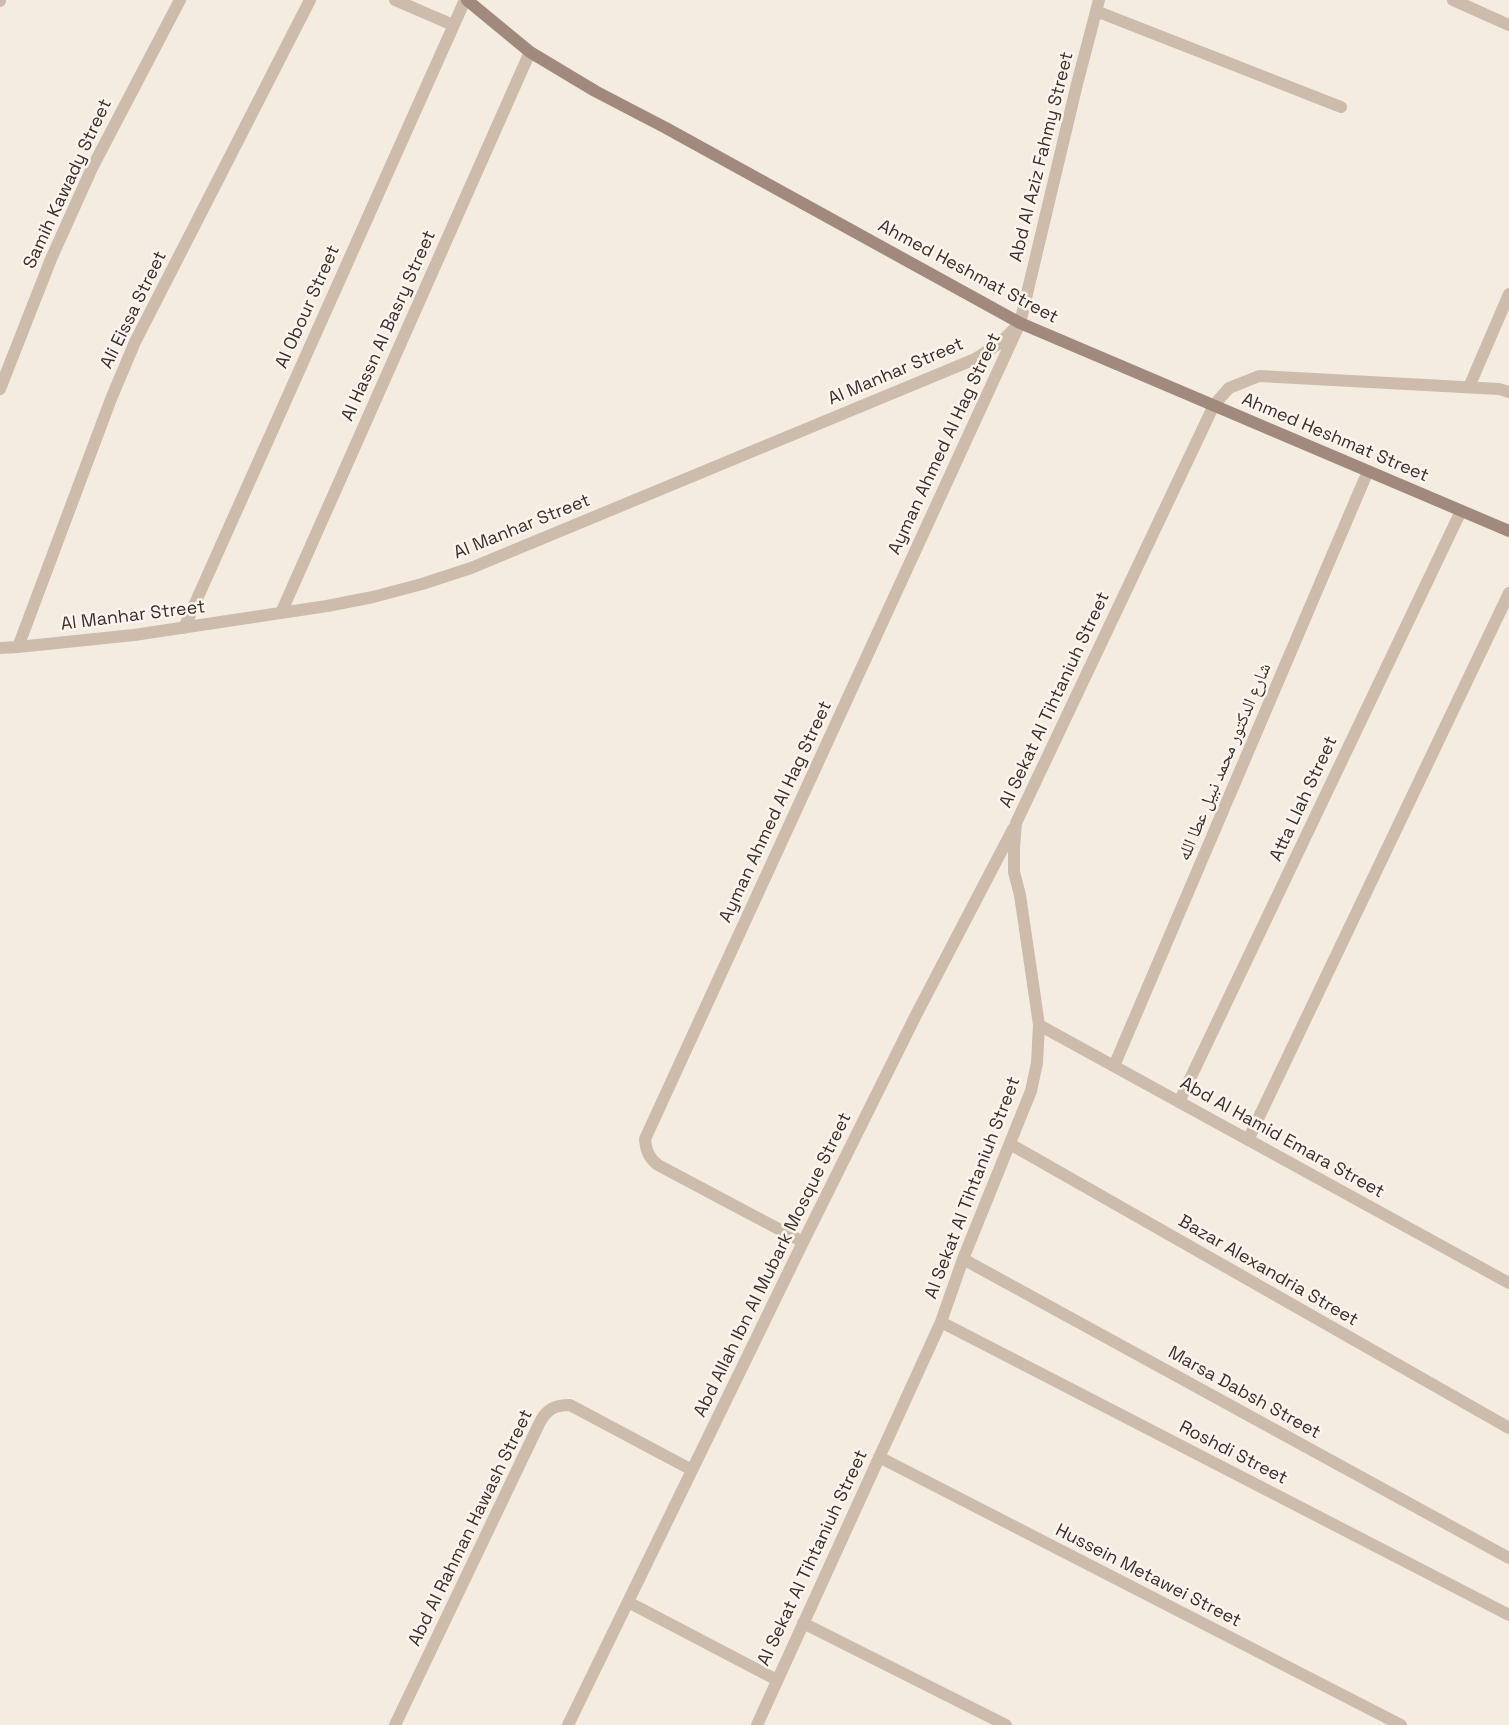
<!DOCTYPE html>
<meta charset="utf-8">
<style>
body{margin:0}
canvas{display:block;background:#f4ebe1}
</style>
<canvas width="1509" height="1725"></canvas>
<script>
const ctx = document.querySelector('canvas').getContext('2d');
ctx.lineJoin = 'round';
function strokePath(path, color, width, dash) { ctx.strokeStyle = color; ctx.lineWidth = width; ctx.lineCap = dash ? 'butt' : 'round'; ctx.setLineDash(dash || []); ctx.stroke(path); }
function write(font, color, halo, rows, align = 'center') {
  ctx.font = font + ' "Space Grotesk","Noto Naskh Arabic",sans-serif'; ctx.lineWidth = 5; ctx.setLineDash([]); ctx.textBaseline = 'middle'; ctx.strokeStyle = halo; ctx.fillStyle = color; for (const [text, x, y, turn = 0] of rows) {
    ctx.save(); ctx.translate(x, y); ctx.rotate((+turn || 0) * Math.PI / 180); ctx.textAlign = isNaN(turn) ? turn : align; if (halo) ctx.strokeText(text, 0, 0); ctx.fillText(text, 0, 0); ctx.restore();
  }
}
const street = new Path2D(`
 M395,0L453,25
 M1453,0L1509,25
 M0,1V0
 M1096,11L1341,107
 M1469,387L1509,294
 M0,389L51,259L92,168L180,0
 M281,613L530,52
 M184,628L465,0
 M18,647L111,399L135,342L310,0
 M0,648L18,647L134,635L327,606L373,597L422,584L471,568L975,359L1000,343L1015,328
 M1039,1025L1509,1283
 M1114,1066L1368,471
 M1179,1102L1461,511
 M1248,1140L1509,593
 M1010,1144L1509,1428
 M803,1242L658,1165C649,1158 646,1151 645,1139L1020,323L1077,84L1099,0
 M963,1259L1509,1558
 M941,1322L1509,1615
 M879,1457L1401,1725
 M628,1602L777,1680
 M803,1623L1006,1725
 M395,1725L540,1422C547,1409 555,1405 570,1405L692,1470
 M568,1725L803,1242L916,1015L1013,829
 M757,1725L941,1322L963,1259L1031,1091L1037,1063L1039,1025L1020,895L1014,872V847L1016,823L1214,405L1229,388L1259,376L1499,389L1509,392`);
const secondary = new Path2D(`
 M467,0L530,52L595,91L666,128L1020,323L1509,531`);
const streetNames = [
 ["Abd Al Aziz Fahmy Street",1042,157,-76],
 ["Samih Kawady Street",68,184,-65],
 ["Ahmed Heshmat Street",968,272,28],
 ["Al Obour Street",308,307,-66],
 ["Ali Eissa Street",134,310,-64],
 ["Al Hassn Al Basry Street",389,326,-66],
 ["Al Manhar Street",896,372,-23],
 ["Ahmed Heshmat Street",1335,438,23],
 ["Ayman Ahmed Al Hag Street",945,444,-65],
 ["Al Manhar Street",522,527,-22],
 ["Al Manhar Street",133,616,-7],
 ["Al Sekat Al Tihtaniuh Street",1055,700,-65],
 ["شارع الدكتور محمد نبيل عطا الله",1225,762,-67],
 ["Atta Llah Street",1304,799,-65],
 ["Ayman Ahmed Al Hag Street",776,812,-65],
 ["Abd Al Hamid Emara Street",1282,1138,29],
 ["Al Sekat Al Tihtaniuh Street",973,1188,-69],
 ["Abd Allah Ibn Al Mubark Mosque Street",773,1265,-64],
 ["Bazar Alexandria Street",1268,1271,30],
 ["Marsa Dabsh Street",1244,1393,29],
 ["Roshdi Street",1233,1453,27],
 ["Abd Al Rahman Hawash Street",471,1528,-64],
 ["Al Sekat Al Tihtaniuh Street",813,1558,-65],
 ["Hussein Metawei Street",1148,1576,27]
];
strokePath(street, '#cdbbac', 12);
strokePath(secondary, '#a18a7d', 12);
write('18px', '#3b302b', '#fbf5ee', streetNames);
</script>
